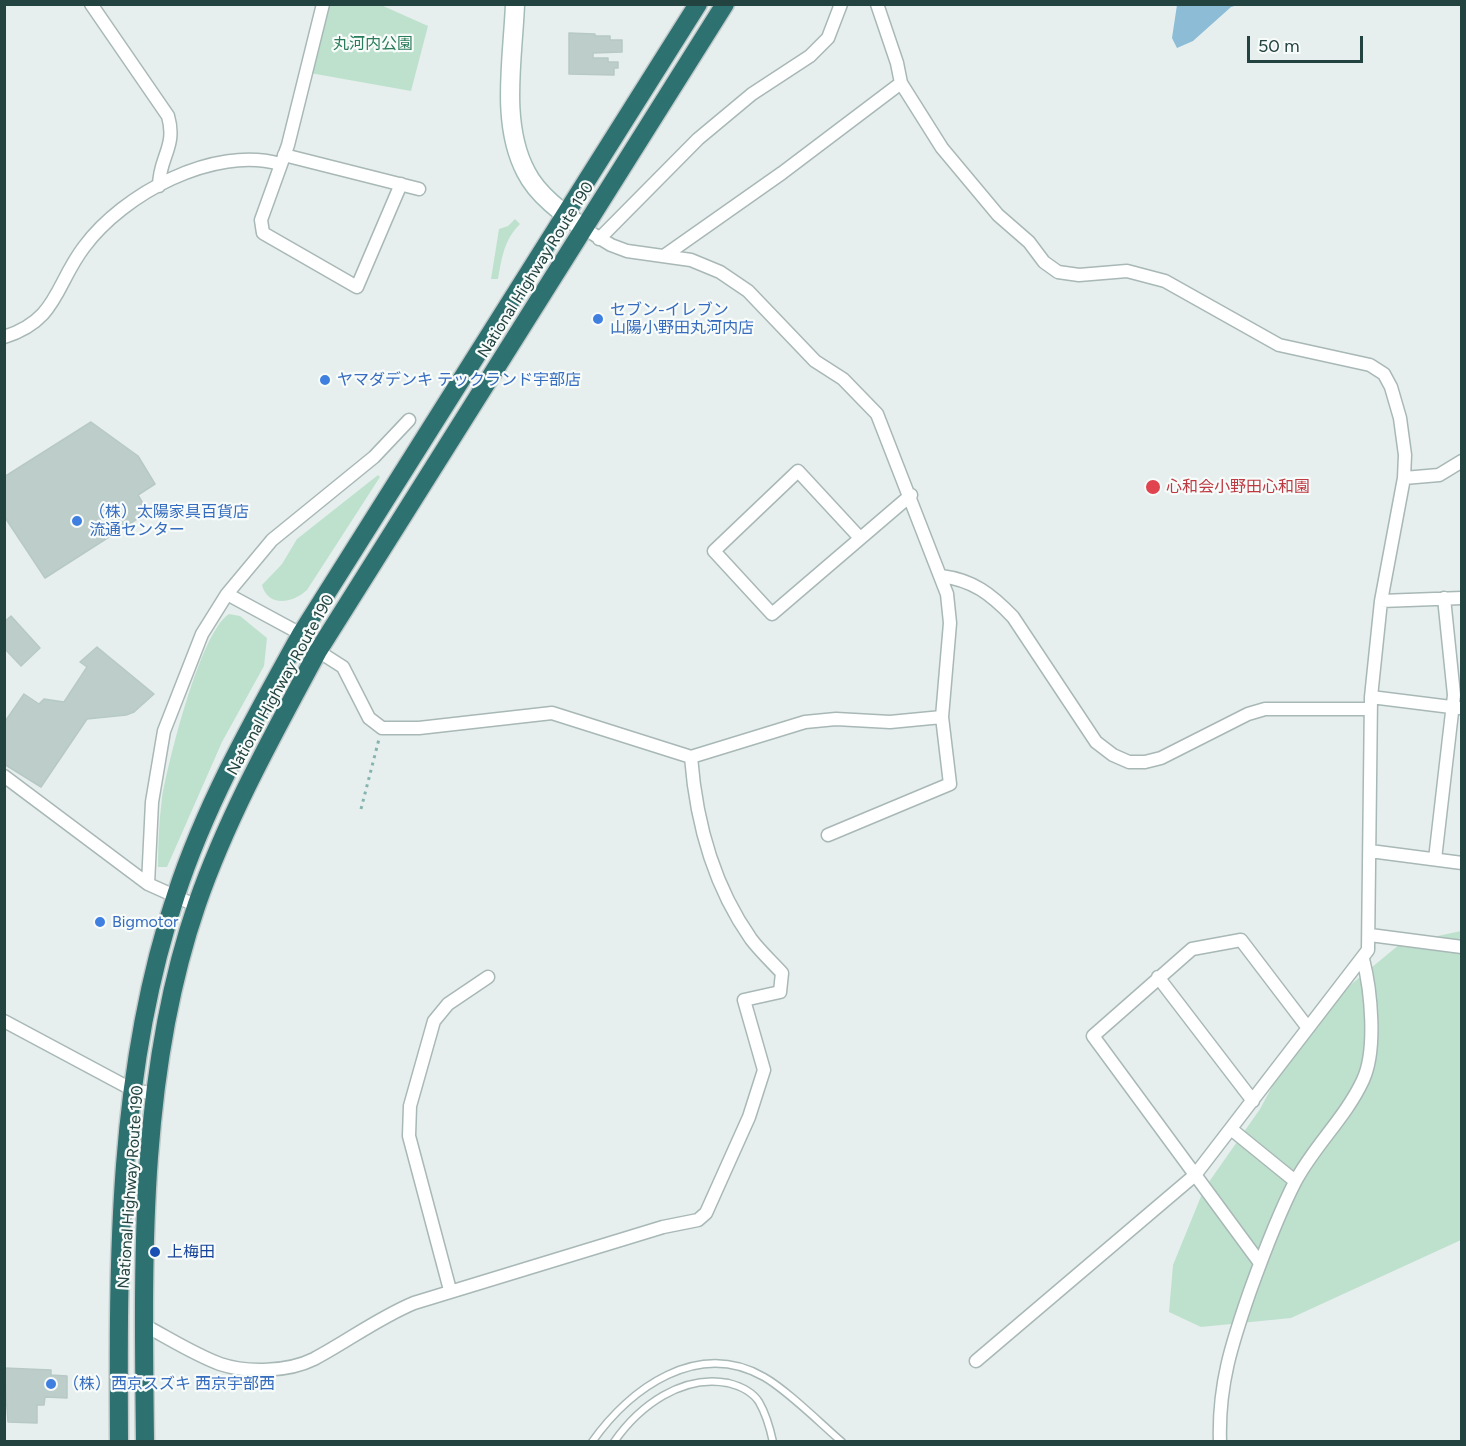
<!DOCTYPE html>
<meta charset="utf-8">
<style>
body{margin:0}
#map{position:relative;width:1466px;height:1446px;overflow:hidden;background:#e6efed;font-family:Figtree,sans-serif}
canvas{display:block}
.frame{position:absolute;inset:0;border:6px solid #234340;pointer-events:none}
.scale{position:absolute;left:1247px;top:36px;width:116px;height:27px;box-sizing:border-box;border:3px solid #234340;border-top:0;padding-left:8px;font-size:18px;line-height:21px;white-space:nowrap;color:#234340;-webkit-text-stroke:4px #f7fbfa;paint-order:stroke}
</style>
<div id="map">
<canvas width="1466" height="1446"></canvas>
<div class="frame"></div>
<div class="scale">50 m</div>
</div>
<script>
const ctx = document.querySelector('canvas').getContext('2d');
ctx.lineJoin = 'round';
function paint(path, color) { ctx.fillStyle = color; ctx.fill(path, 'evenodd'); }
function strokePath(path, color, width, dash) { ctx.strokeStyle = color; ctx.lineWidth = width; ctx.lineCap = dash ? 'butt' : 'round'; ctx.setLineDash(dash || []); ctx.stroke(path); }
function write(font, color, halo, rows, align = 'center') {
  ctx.font = font + ' Figtree,"Noto Sans JP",sans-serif'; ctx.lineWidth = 4.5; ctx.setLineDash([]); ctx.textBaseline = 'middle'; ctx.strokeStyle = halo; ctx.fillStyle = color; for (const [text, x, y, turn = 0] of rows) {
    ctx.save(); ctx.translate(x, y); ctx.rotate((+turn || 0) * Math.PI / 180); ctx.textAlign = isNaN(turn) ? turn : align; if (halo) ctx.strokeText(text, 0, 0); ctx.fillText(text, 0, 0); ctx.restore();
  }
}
const green = new Path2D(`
 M328,5H381L428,26L411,91L310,73Z
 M515,219L520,224C504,240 502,257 498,279H491L499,229L508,226Z
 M378,475L380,477L307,590C293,603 268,608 262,585L282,564L297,539Z
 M229,614L240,616L267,638L264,666L222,742L167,867H158C158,845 159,821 162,798C168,763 200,632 229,614Z
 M1461,931V1240L1291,1318L1201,1327L1169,1312L1173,1265L1204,1189L1260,1109L1308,1020L1400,944Z`);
const water = new Path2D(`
 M1177,5V4L1238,5L1231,7L1193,41L1177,48L1172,38Z`);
const building = new Path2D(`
 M569,33L595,34V36H610V40H622V52L593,53V58H608V62H618V68H614V75L569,74Z
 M91,422L138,456L155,484L138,495L148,512L45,578L4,516V477Z
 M11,616L40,648L21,666L4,648V622Z
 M97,647L154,694L134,712L126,715L87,719L41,787L4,764V723L24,694L39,704L44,699L64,702L87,667L80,662Z
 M4,1368L51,1370V1375L67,1376V1398L45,1397L44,1405H37V1423L8,1422Z`);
const path = new Path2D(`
 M361,809L379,739`);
const lane = new Path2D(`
 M592,1442C630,1388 698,1339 764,1377C787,1390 820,1423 842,1442
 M614,1442C639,1406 682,1374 728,1383C740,1386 752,1391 759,1402C766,1414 770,1428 773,1442`);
const street = new Path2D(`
 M91,4L168,116C177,147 159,157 159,186
 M323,4L288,145L261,220L263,233L357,287L401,184
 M877,4L897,63L901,83L942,148L998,215L1029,242L1044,262L1058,272L1079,275L1127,271L1165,281L1279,345L1370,365L1384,374L1391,387L1400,418L1405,455L1404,478L1381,601L1371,697L1368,950L1195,1175L976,1361
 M284,155L419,189
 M599,239L698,139L752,94L810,56L828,38L841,4
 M664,256L782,173L901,83
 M4,337C58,320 55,285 84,247C123,194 214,145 280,164
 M1404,478L1439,475L1462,461
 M860,538L798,471L714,551L772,614L911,495
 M941,576C973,580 991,594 1013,617L1096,742L1113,755L1129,762H1145L1161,758L1248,714L1265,709H1370
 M227,594L301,634L318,651L343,667L369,718L382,728H419L552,713L691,757L805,722L836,719L890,722L942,717L950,623L947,594L877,414L843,379L815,361L748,291L720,272L691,260L627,251L611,245L585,229
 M1381,601L1462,598
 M1371,697L1459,708
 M4,776L148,884L197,906
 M828,835L950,784L942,717
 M1370,851L1462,863
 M1435,859L1454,695L1444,598
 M148,884L152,802L164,731L202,634L227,594L272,540L374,457L409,420
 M1370,935L1462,947
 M1158,977L1253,1101
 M4,1021L133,1090L156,1094
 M1231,1129L1295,1181
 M1260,1263L1093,1036L1192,949L1241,940L1308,1028
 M450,1290L409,1136L410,1106L434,1021L448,1004L488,977
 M142,1324C167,1337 193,1354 220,1364C247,1373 288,1372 314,1359C348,1341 378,1318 414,1303L663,1227L698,1220L706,1213L749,1117L764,1070L744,1000L780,992L782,973C772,962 760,951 751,939C713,885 696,821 691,757
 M1220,1442C1218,1385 1232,1343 1250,1291C1263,1255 1277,1217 1295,1182C1314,1146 1346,1117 1363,1080C1377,1050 1371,990 1363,959`);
const secondary = new Path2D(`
 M515,4C513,58 500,123 526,172C538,196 564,214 585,229`);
const highway = new Path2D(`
 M119,1442C118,1258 117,1071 176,895C206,803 254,719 301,634L698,4
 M145,1442C143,1262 138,1075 197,904C228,815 274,733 318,651L725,4`);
const markers = [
 [598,319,6,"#3f7fe0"],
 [325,380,6,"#3f7fe0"],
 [1153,487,8,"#e0444e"],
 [77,521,6,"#3f7fe0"],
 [100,922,6,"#3f7fe0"],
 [155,1252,6,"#1a4fb4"],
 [51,1384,6,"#3f7fe0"]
];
const parkNames = [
 ["丸河内公園",373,44]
];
const streetNames = [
 ["National Highway Route 190",536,270,-58],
 ["National Highway Route 190",281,685,-61],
 ["National Highway Route 190",131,1187,-86]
];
const shopNames = [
 ["セブン-イレブン",610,310],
 ["山陽小野田丸河内店",610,328],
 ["ヤマダデンキ テックランド宇部店",337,380],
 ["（株）太陽家具百貨店",89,512],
 ["流通センター",89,530],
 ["Bigmotor",112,922],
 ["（株）西京スズキ 西京宇部西",63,1384]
];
const healthNames = [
 ["心和会小野田心和園",1166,487]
];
const transitNames = [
 ["上梅田",167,1252]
];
paint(green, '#bee1ce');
paint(water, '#8cbcd6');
paint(building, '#bdcdca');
strokePath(building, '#b7c9c5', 1.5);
strokePath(lane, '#a8b8b6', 9);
strokePath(street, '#a8b8b6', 15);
strokePath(secondary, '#a3bcb8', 21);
strokePath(highway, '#c1caca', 21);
strokePath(path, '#85b4af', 3, [3, 4.5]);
strokePath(lane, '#fff', 6);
strokePath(street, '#fff', 12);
strokePath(secondary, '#fff', 18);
strokePath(highway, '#2d7170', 18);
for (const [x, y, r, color] of markers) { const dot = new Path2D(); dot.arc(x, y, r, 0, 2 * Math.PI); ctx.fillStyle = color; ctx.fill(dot); strokePath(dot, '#f7fbfa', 2); }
write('16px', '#2b7c5a', '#f7fbfa', parkNames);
write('16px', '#234340', '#f7fbfa', streetNames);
write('16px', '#366cbe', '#f7fbfa', shopNames, 'left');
write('16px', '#be3a42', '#f7fbfa', healthNames, 'left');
write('16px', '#164399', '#f7fbfa', transitNames, 'left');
</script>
